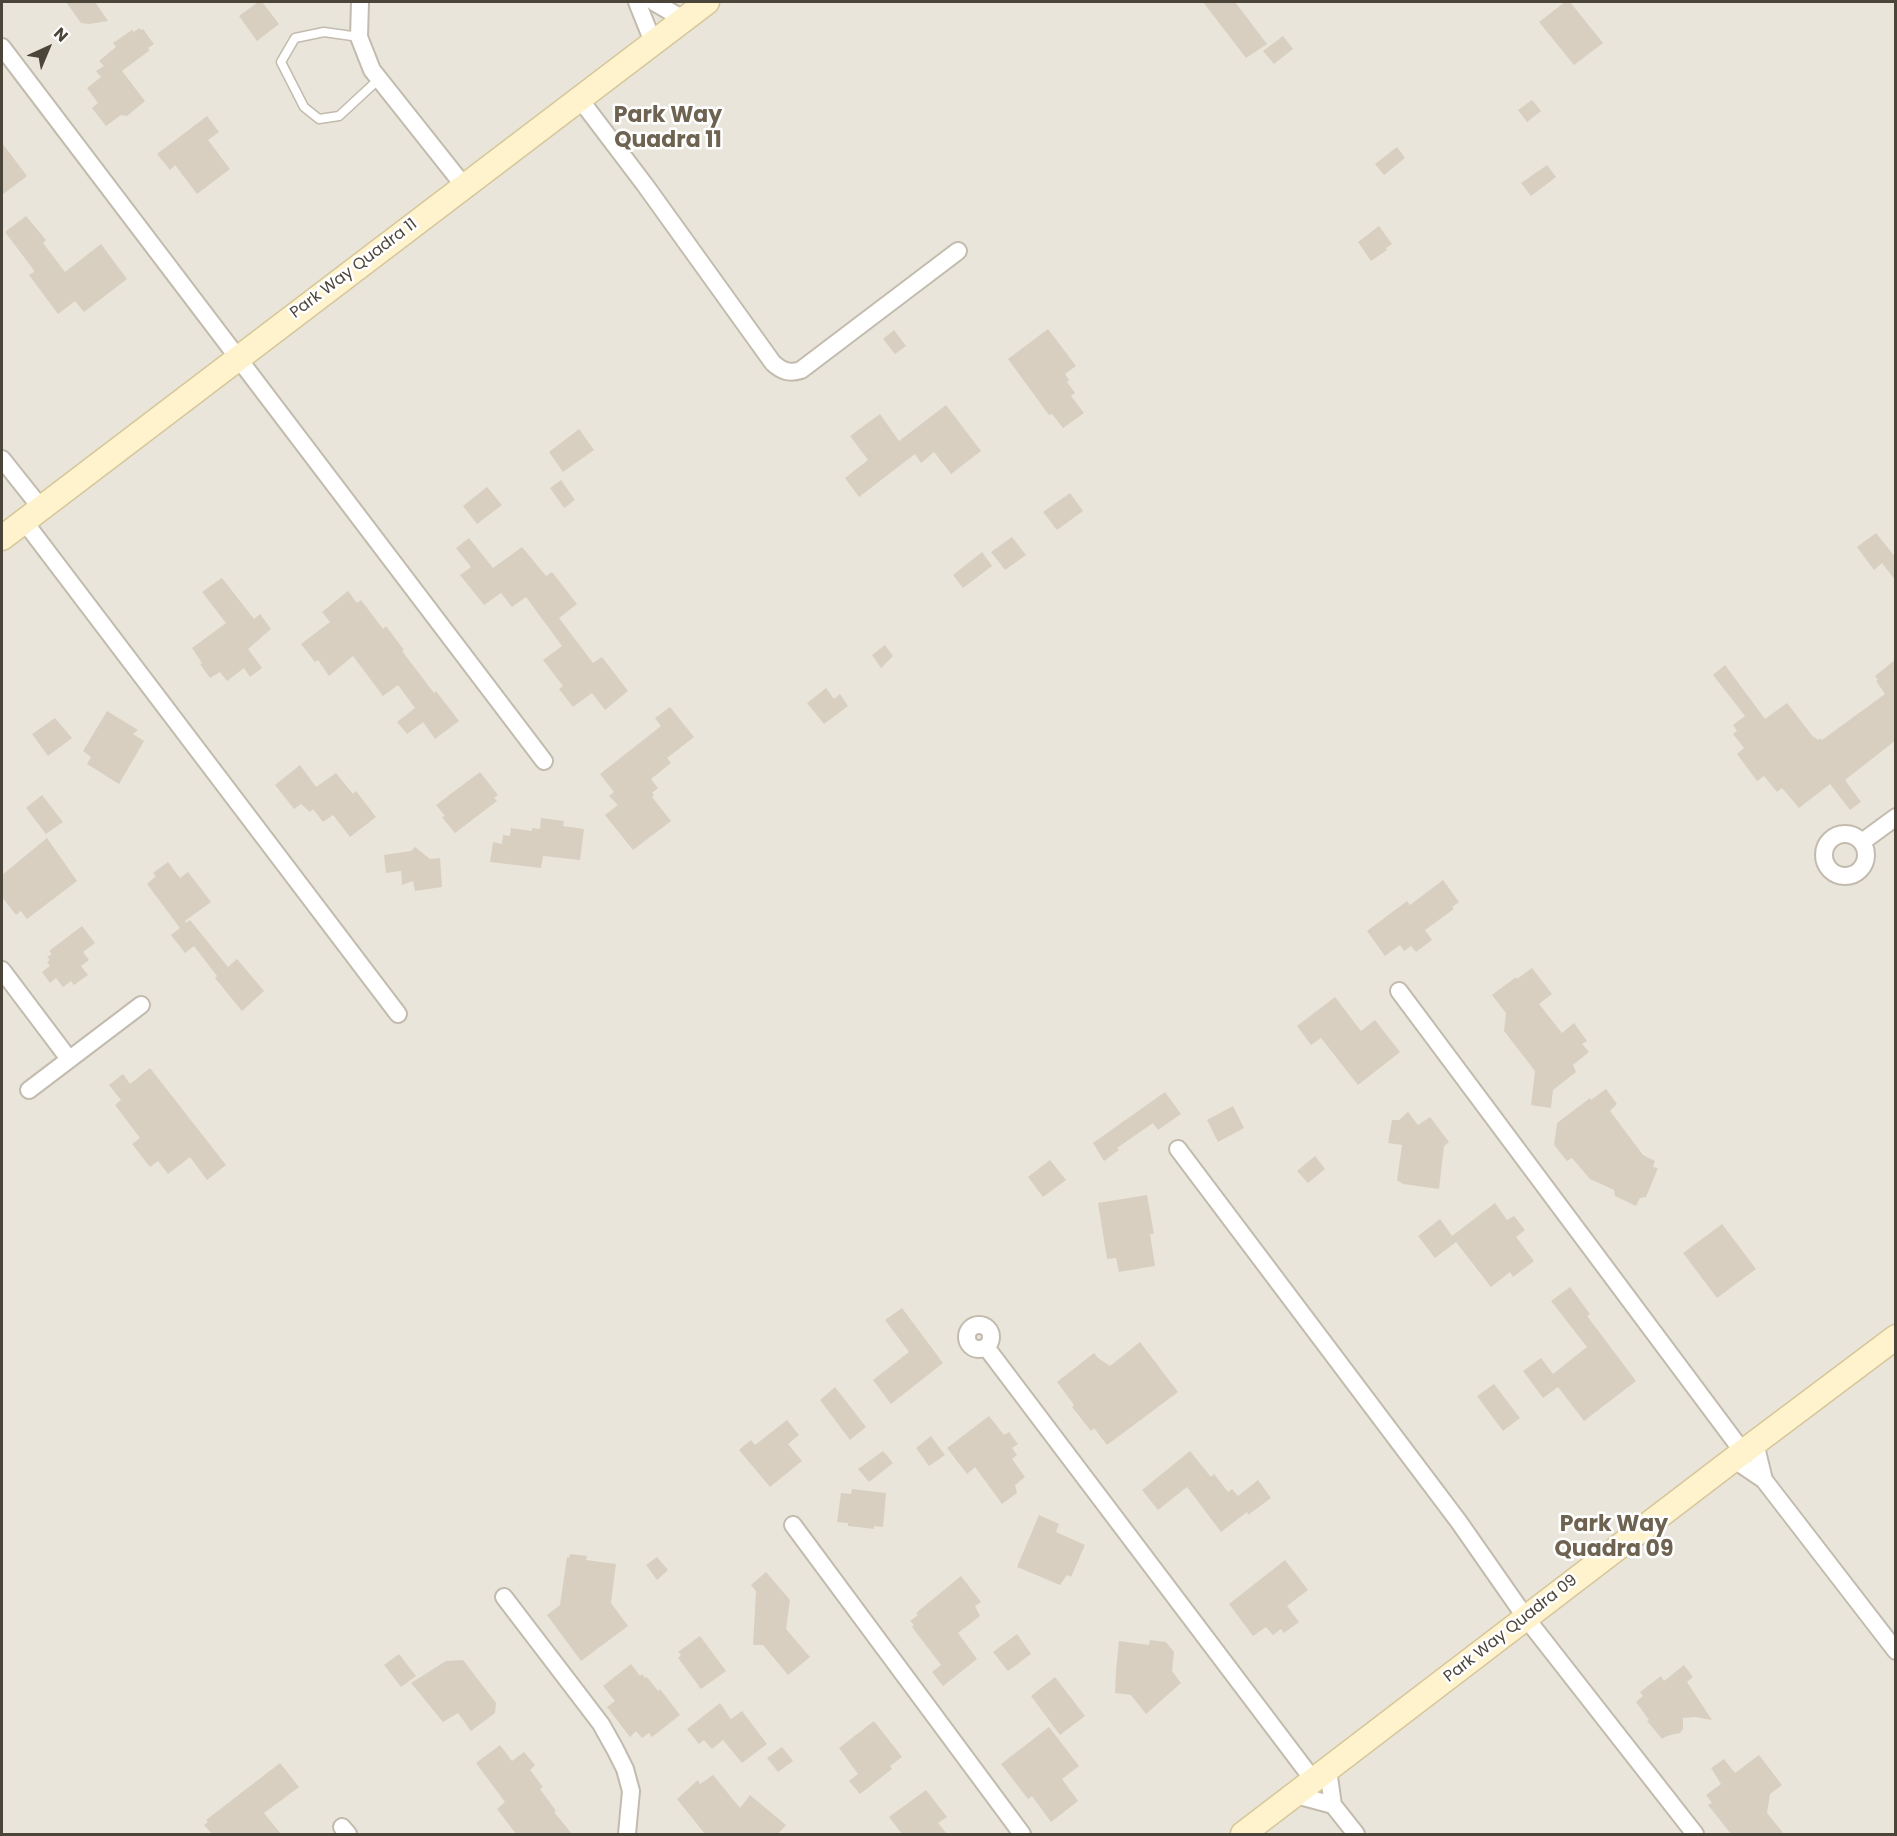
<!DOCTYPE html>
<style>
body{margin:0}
#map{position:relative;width:1897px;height:1836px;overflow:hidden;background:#f6f3ec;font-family:Poppins,sans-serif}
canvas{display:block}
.frame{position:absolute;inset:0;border:3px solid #4b4439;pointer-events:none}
.north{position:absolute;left:18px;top:18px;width:60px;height:60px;-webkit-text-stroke:4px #fff;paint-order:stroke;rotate:44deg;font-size:16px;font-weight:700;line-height:24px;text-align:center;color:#4b4439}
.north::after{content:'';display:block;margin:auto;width:21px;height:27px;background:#4b4439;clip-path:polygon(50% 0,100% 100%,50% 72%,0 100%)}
</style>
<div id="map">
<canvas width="1897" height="1836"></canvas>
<div class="frame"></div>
<div class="north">N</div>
</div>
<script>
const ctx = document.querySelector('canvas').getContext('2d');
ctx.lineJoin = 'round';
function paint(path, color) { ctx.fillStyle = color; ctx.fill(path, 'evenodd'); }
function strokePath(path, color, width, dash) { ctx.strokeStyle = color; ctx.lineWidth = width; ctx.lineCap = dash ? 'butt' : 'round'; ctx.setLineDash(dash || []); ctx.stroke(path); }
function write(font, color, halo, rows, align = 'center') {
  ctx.font = font + ' Poppins,sans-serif'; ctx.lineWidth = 5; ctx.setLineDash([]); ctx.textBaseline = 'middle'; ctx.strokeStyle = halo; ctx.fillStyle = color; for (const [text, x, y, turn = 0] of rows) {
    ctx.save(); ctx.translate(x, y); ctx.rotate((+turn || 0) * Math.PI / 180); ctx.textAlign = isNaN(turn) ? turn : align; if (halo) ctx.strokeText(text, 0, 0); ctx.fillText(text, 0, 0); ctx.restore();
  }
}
const residential = new Path2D(`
 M2,2H1895V1834H2Z`);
const building = new Path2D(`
 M66,2H95L108,21L89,24L81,23Z
 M258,2H262L279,24L257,41L239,16Z
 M1203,2H1235L1267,44L1246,58Z
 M1565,2H1570L1603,43L1574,65L1539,22Z
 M139,28L141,30L143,29L154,44L148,48L150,50L122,71L145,101L127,116L121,115L106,126L92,108L98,103L87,88L101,77L96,71L104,66L99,61L116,47L113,43L132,30L134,32Z
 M1283,36L1293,49L1274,64L1263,51Z
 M1532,100L1541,111L1527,122L1518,110Z
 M207,116L219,132L208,140L230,169L197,194L175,165L170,170L157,154Z
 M2,143L27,176L2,195Z
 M1397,147L1405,158L1384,175L1375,164Z
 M1547,165L1556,177L1531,196L1521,183Z
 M26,216L46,240L43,243L65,272L101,244L127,279L84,312L75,301L58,314L29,275L34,272L33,269L5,232Z
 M1379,226L1392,244L1386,248L1387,250L1371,261L1358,242Z
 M1048,329L1076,366L1065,374L1069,380L1067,382L1075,393L1071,396L1084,413L1063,428L1052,414L1049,415L1008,359Z
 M894,330L906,346L895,354L883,339Z
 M946,405L981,451L951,474L934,452L921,463L915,454L859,497L845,478L868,460L850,436L880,414L899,441Z
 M579,429L594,450L563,472L549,452Z
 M561,480L575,500L564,508L550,488Z
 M487,487L502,505L477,524L463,506Z
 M1070,493L1083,511L1057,530L1043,512Z
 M1876,533L1896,558V581L1882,563L1874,570L1857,547Z
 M1012,537L1026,555L1005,570L991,552Z
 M469,538L493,568L522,547L546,576L552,572L577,604L559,618L593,663L602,657L628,691L605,710L592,693L573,707L559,689L563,686L543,660L562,646L526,597L512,607L501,593L484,605L460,575L471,567L456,548Z
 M982,552L992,566L963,588L953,575Z
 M222,578L254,619L260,614L271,629L248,649L262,668L250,677L244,668L227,681L220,672L210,678L200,664L202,663L192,648L226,623L202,592Z
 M348,591L357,603L361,600L383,629L386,626L404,650L402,651L434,693L436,691L459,721L435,739L423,722L407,734L397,722L415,708L398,685L383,696L353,656L329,676L318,660L315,662L301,644L330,622L322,612Z
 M885,645L893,656L881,668L872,655Z
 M1896,659V740L1845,780L1861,802L1850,810L1830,784L1799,808L1782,788L1777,792L1764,776L1757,781L1737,754L1744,748L1733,734L1737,731L1733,725L1745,716L1713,675L1725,665L1765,719L1787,703L1814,738L1815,737L1818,740L1820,738L1822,740L1885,694L1876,681L1878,680L1875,676Z
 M826,688L834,699L840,694L848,706L824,724L807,703Z
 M670,707L694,737L667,758L671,763L651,779L658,788L652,793L654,795L652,797L671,821L633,850L605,815L618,805L609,796L614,792L600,774L661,726L655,718Z
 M107,711L138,730L133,734L144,741L119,784L87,764L91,757L83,751Z
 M55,718L72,738L48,756L32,734Z
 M300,765L316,787L336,773L353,794L356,791L376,817L350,837L333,815L323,822L313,809L310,812L301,804L294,809L275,785Z
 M480,772L498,795L494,798L497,801L455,833L442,817L445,816L436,805Z
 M42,795L63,822L46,834L26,808Z
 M541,818L564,821L563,826L584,829L580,860L543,856L541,868L490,862L493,842L502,844L503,835L510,836L511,828L532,831V828L540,829Z
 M47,838L77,881L27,919L21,911L16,915L2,897V875Z
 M415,847L430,859L440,858L442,887L415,891L413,881L402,885L401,871L386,873L384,855L411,851Z
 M168,862L180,878L188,872L211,902L185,921L186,923L190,920L228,967L237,959L264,991L242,1011L215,978L217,976L194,946L185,953L171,935L180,928L147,884L156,876L153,873Z
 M1443,880L1459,902L1452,907L1454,909L1425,930L1432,940L1416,952L1411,946L1404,951L1400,945L1385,956L1367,931L1407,901L1410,905Z
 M82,926L95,943L83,952L89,960L81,966L88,975L74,985L71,981L63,987L56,978L50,983L42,972L50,966L47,962L50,960L47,957L52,954L49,951Z
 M1532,968L1552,994L1539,1004L1562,1033L1574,1023L1587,1041L1582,1044L1589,1052L1573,1065L1576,1072L1553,1090L1551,1108L1531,1105L1535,1071L1504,1031L1506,1013L1492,995L1516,977L1517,979Z
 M1335,997L1361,1031L1375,1020L1400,1052L1358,1085L1321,1038L1311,1045L1297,1026Z
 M150,1068L226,1165L207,1180L190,1157L168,1174L158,1161L150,1167L132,1144L140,1138L115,1105L121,1100L109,1085L123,1074L130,1084Z
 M1606,1089L1617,1104L1610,1111L1643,1155L1655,1161L1653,1167L1658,1168L1646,1197L1640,1198L1636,1206L1615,1196L1614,1190L1590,1179L1572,1158L1567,1161L1554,1145L1557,1123L1590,1098L1591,1100Z
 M1165,1092L1181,1114L1158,1130L1153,1123L1117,1148L1119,1150L1104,1161L1093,1143Z
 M1233,1106L1244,1128L1218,1142L1207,1120Z
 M1408,1112L1418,1125L1430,1117L1449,1142L1444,1146L1439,1189L1403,1184L1397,1180L1402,1145L1388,1143L1392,1120H1399Z
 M1315,1156L1325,1169L1308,1183L1297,1171Z
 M1050,1160L1066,1180L1043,1197L1028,1177Z
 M1147,1195L1154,1234H1150L1155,1266L1119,1272L1116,1258L1107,1259L1098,1203Z
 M1495,1203L1507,1220L1514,1216L1525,1230L1516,1237L1534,1261L1513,1277L1510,1272L1491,1287L1456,1242L1435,1258L1418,1236L1440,1219L1452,1236Z
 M1722,1224L1756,1269L1717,1298L1683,1253Z
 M1570,1287L1590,1314L1587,1316L1636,1381L1584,1421L1558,1387L1543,1398L1523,1371L1541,1358L1553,1374L1587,1347L1551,1301Z
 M902,1308L943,1363L891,1404L873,1380L909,1352L885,1320Z
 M1140,1342L1178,1392L1107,1445L1094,1428L1091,1431L1072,1407L1074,1405L1057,1382L1094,1353L1098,1358L1110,1366Z
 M1494,1384L1520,1418L1503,1431L1477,1396Z
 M835,1387L866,1427L850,1440L820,1400Z
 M989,1416L1004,1435L1009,1432L1018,1444L1012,1448L1017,1455L1012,1459L1025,1477L1015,1485L1017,1493L1002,1504L975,1467L967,1474L947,1448Z
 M787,1420L799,1435L788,1444L802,1461L770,1487L739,1450L751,1440L755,1445Z
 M931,1436L945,1455L929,1466L916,1448Z
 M883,1451L893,1463L869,1482L858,1469Z
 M1190,1451L1211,1477L1214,1474L1228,1492L1232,1489L1238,1496L1258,1480L1271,1498L1248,1515L1247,1512L1221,1532L1187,1487L1158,1510L1142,1490Z
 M852,1489L886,1493L883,1527L874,1526V1529L848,1526V1523L837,1522L841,1493L851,1494Z
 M1039,1515L1059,1524L1056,1532L1085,1545L1071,1577L1067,1575L1060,1585L1017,1567Z
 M570,1554L587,1556L586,1560L616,1564L611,1603L628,1626L581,1661L547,1615L560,1605L567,1557L569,1558Z
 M657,1557L668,1570L657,1580L646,1565Z
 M1285,1560L1308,1590L1287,1606L1299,1622L1284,1633L1281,1629L1273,1635L1266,1627L1253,1636L1229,1604Z
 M766,1572L790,1600L786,1629L810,1657L788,1675L763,1645H753L756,1591L751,1585Z
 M961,1576L981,1602L975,1606L980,1616L958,1633L977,1659L943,1686L932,1672L941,1665L912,1627L914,1625L910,1621L918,1615L916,1613Z
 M1017,1634L1031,1654L1008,1671L993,1652Z
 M700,1636L726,1671L701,1689L678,1658L681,1655L678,1652Z
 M1150,1640L1166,1642L1174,1652L1172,1671L1181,1683L1146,1714L1131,1695L1115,1693L1116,1671L1119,1641L1149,1645Z
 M399,1654L416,1676L401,1687L384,1665Z
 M463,1660L496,1703L495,1713L471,1731L458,1713L443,1722L411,1683L446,1661Z
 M631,1664L640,1676L642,1674L645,1678L647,1677L658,1691L660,1689L680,1715L652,1737L649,1733L642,1738L636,1731L630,1737L607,1707L615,1701L603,1686Z
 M1684,1665L1693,1677L1687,1682L1712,1720L1695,1717L1683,1718V1729L1680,1733L1667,1736L1662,1739L1647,1721L1649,1720L1636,1702L1643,1696L1640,1692L1661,1676L1664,1681Z
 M1055,1677L1085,1716L1060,1735L1031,1696Z
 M720,1703L731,1719L742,1711L767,1744L742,1763L723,1740L712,1749L704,1740L699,1744L687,1729Z
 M874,1721L902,1757L890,1766L892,1769L860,1794L849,1781L858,1774L839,1748Z
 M1049,1727L1079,1766L1062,1779L1078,1801L1051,1822L1032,1796L1028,1799L1001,1764Z
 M500,1745L512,1761L524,1752L535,1765L530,1770L543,1787L540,1789L556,1811L554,1812L572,1834H516L497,1809L505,1802L476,1763Z
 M782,1747L793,1761L778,1772L767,1758Z
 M1759,1755L1782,1785L1770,1794L1767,1813L1784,1834H1731L1708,1805L1712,1803L1706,1795L1721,1784L1711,1768L1724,1759L1735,1773Z
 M280,1763L299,1787L264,1813L281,1834H212L204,1825L208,1822L206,1820Z
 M713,1775L740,1808L750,1795L786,1825L778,1834H705L677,1799L698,1780L700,1784Z
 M926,1790L947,1817L938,1823L947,1834H902L889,1817Z`);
const lane = new Path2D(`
 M359,37L324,32L295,38L281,62L304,107L319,119L339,116L379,79`);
const street = new Path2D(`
 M360,2L359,37L372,70L464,186
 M637,2L653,42
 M654,2L683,19
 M2,47L544,761
 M579,98L645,185L773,363C782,371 789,374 801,370L958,251
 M2,459L41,508
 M24,521L398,1014
 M1824 855a21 21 0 1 1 42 0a21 21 0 1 1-42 0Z
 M1862,842L1896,817
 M2,970L69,1059
 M1399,991L1743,1452
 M29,1090L141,1005
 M1178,1149L1459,1522L1526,1618L1695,1834
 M967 1337a12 12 0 1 1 24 0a12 12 0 1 1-24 0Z
 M986,1347L1314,1781
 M1755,1443L1764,1480
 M1733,1459L1764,1480L1896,1651
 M793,1525L1022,1834
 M504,1597L601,1724L615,1749L625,1769L631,1791L627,1834
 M1328,1770L1333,1805L1356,1834
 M1296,1795L1333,1805
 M342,1827L348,1834`);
const secondary = new Path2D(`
 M2,538L707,2
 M1243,1834L1743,1452L1896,1337`);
const streetNames = [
 ["Park Way Quadra 11",354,269,-37],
 ["Park Way Quadra 09",1511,1629,-38]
];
const districtNames = [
 ["Park Way",668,116],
 ["Quadra 11",668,141],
 ["Park Way",1614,1525],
 ["Quadra 09",1614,1550]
];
paint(residential, '#eae5da');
paint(building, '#d8cfc1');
strokePath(lane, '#c2bbae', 11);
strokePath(street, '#c2bbae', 20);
strokePath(secondary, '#d6c79b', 27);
strokePath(lane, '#fff', 8);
strokePath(street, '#fff', 16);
strokePath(secondary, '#fff3cd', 24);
write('16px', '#4b4439', '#fff', streetNames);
write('bold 22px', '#6e6250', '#fff', districtNames);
</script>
